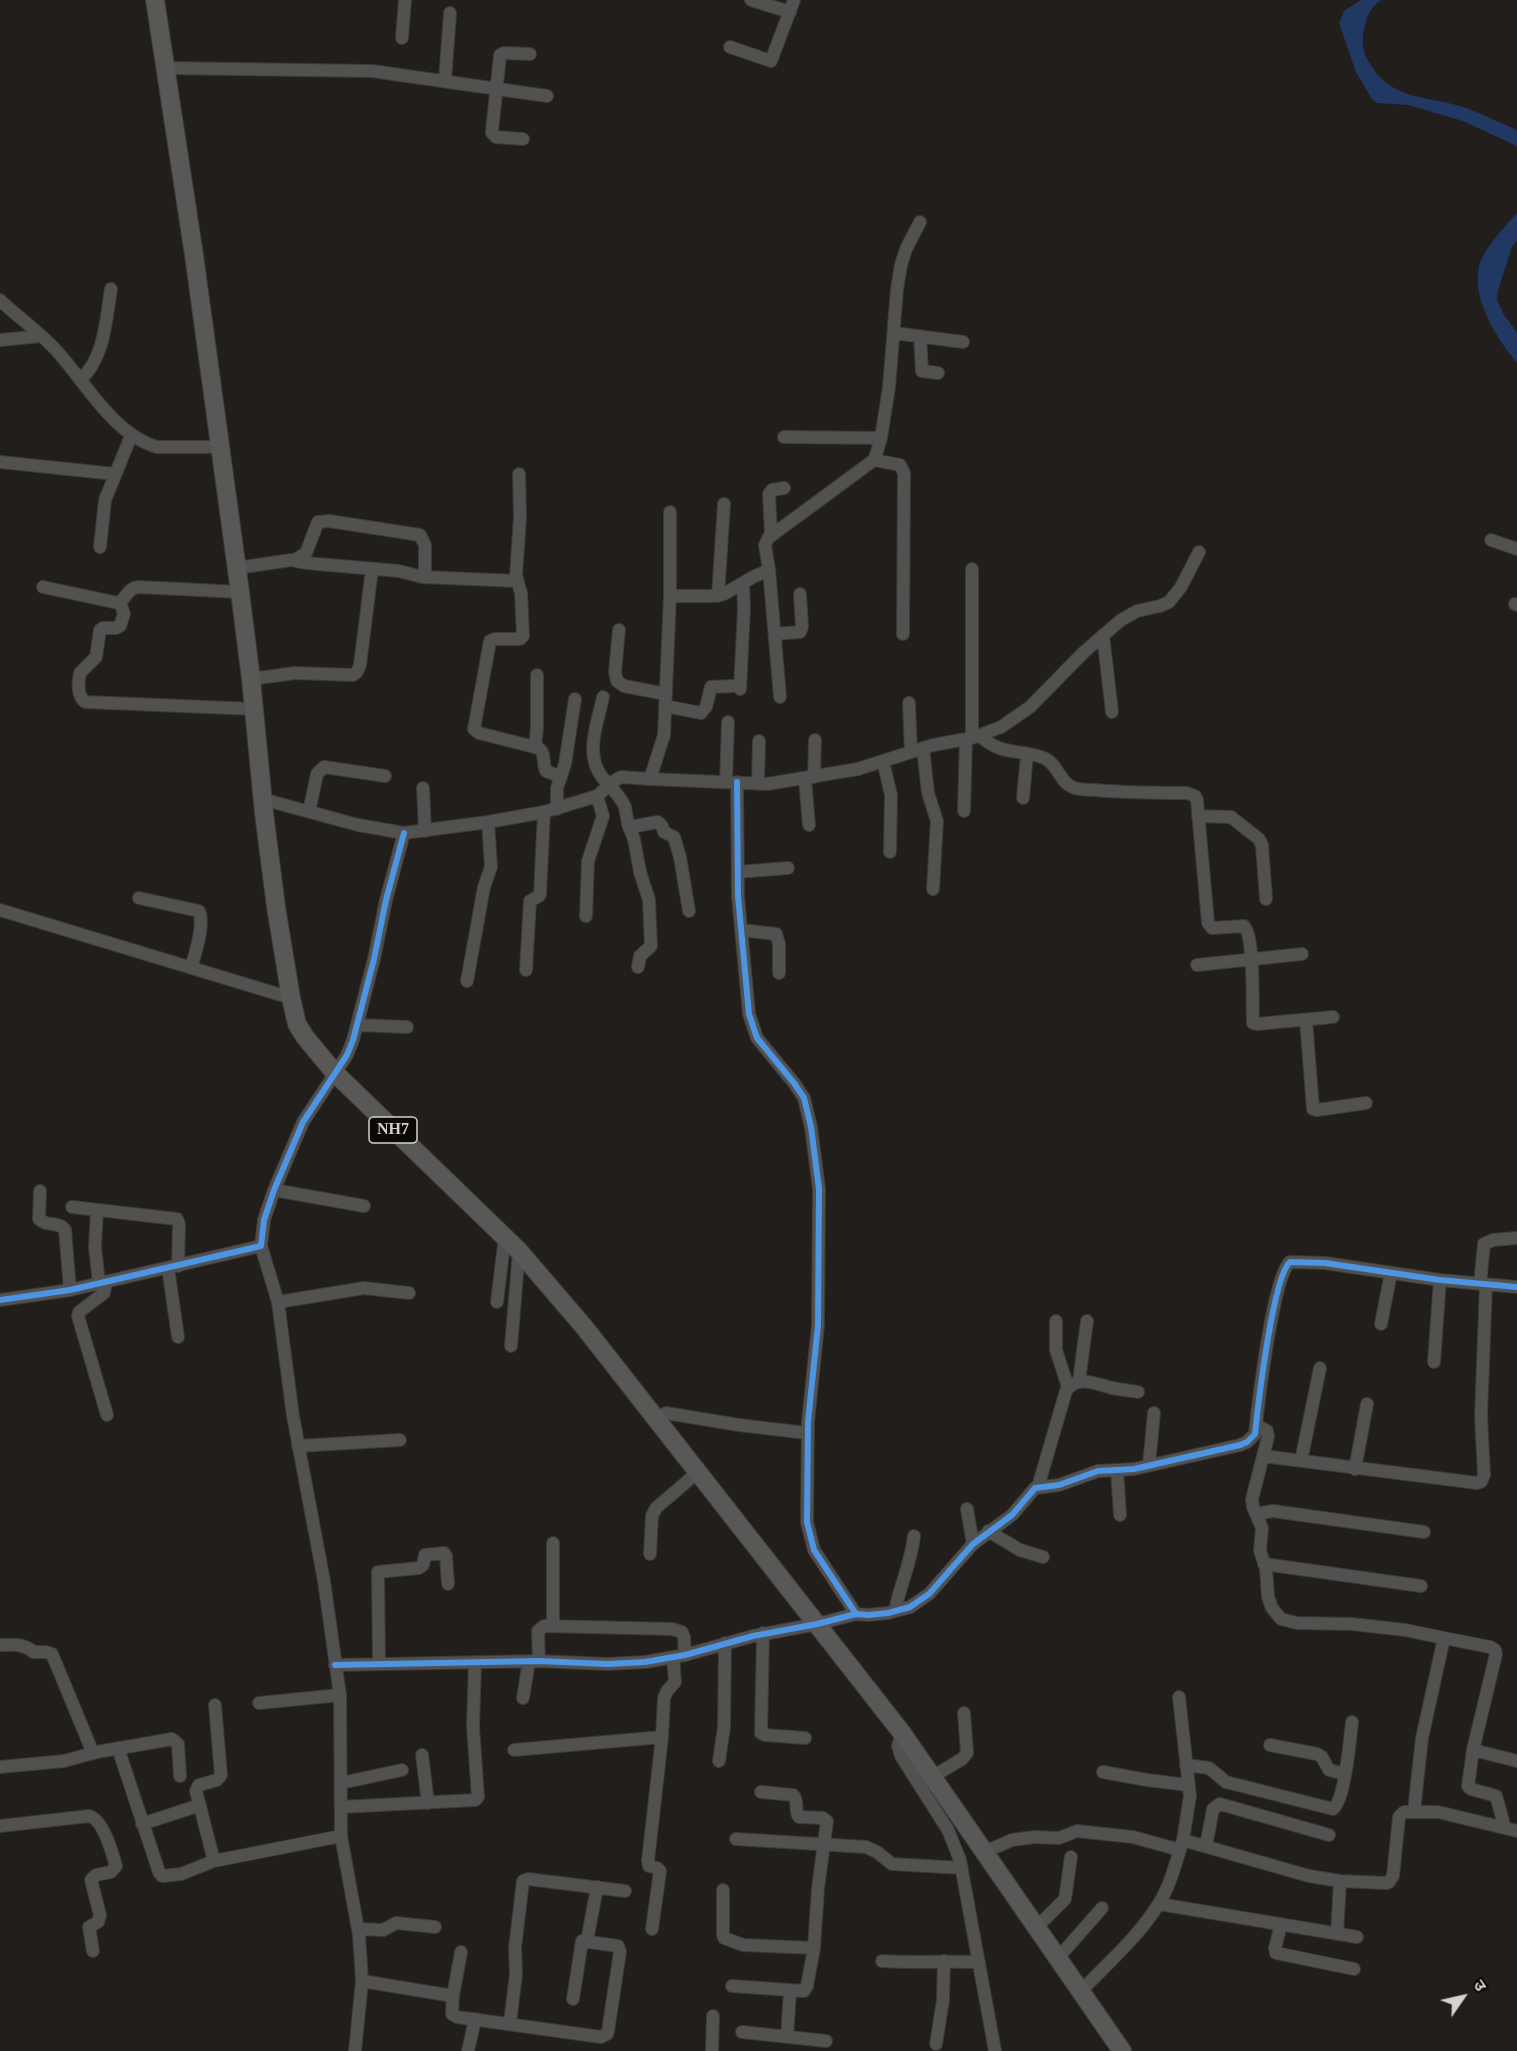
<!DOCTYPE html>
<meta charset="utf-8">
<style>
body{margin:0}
#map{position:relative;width:1517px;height:2051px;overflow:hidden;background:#211e1c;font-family:Georgia,"Noto Sans Devanagari",serif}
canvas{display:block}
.north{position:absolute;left:1433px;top:1967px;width:60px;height:60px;-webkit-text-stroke:4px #0b0807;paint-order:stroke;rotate:56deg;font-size:16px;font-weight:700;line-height:24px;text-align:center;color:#d5d1ce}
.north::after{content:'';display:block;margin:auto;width:21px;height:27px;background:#d5d1ce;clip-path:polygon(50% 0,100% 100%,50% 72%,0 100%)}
</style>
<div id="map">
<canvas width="1517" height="2051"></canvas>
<div class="north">उ</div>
</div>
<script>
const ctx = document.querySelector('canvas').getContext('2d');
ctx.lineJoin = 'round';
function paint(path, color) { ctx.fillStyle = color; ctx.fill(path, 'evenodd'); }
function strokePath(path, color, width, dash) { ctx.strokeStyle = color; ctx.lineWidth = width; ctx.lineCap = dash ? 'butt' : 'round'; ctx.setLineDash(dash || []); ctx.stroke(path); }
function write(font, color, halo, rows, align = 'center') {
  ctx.font = font + ' Georgia,serif'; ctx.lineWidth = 5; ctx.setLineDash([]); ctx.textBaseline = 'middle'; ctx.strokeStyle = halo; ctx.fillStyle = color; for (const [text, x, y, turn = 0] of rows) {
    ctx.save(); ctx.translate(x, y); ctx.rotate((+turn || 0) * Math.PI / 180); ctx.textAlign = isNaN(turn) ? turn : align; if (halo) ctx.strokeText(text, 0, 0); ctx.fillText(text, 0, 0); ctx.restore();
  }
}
const water = new Path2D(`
 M1361,0H1381C1368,10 1365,20 1363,36C1362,46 1364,54 1369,62C1391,102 1429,95 1466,108C1483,114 1500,123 1517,130V146L1463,121L1408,105L1377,103L1372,99L1356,72L1339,23L1344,11Z
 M1517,213V241L1512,247L1498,290L1497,300L1504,315L1517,332V363C1497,339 1471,298 1479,266C1483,250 1506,225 1517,213Z`);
const minor = new Path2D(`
 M751,0L790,12
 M402,38L405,0
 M730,47L771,61L794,0
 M166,68L372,71L547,96
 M445,81L450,13
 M523,139L496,137L492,133V131L500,55L504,53L530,54
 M0,300C18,317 38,331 55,349C85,381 113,435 157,447H220
 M894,333L963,342
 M920,336L922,371L938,373
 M0,340L41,336
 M80,380C105,358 106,319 111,289
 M784,437L881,438
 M874,460L900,465L904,473L903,634
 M0,462L115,474
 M519,474L520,517L516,576L521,593L523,636L520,639H495L490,641L474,729L479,733L538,748C546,752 542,763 546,771L561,777
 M771,534L769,494L772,490L784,488
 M1491,540L1517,549
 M100,547L105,500L131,436
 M295,560L306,553L318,522L329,521L420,535L425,545V577
 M237,568L291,560L306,563L399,571L422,577L518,581
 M769,570L780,697
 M43,587L118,603C127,599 126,589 138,587L240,592
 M670,596H712L724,594L753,577L769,570L765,545L768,538L874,460L876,455L881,438L889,387L897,289L901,265L906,249L920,222
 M718,596L724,504
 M120,602L124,614L120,626L116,628H103L100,630L96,657L80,673C78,682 77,696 85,702L254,709
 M1515,604L1517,605
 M619,630L615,672L617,681L624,686L666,694
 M775,634L800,632L802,627L800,594
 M1103,635L1112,712
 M251,679L295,673L353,675L357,672L360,665L372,569
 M740,689L744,608L743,583
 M603,697C598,722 584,754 602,777C610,787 620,795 625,807L628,824L634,839L640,872L649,900L651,946L640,956L638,967
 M909,703L911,752
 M665,706L701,713L706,707L711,687L732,686
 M980,736C1004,757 1018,748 1044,758C1057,763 1060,782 1072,787C1078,790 1088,790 1095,790C1126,793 1156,793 1187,793L1195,796L1197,800L1208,923L1212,928L1244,926C1255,938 1252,1003 1253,1023L1257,1024L1333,1017
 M972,738V569
 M535,747L537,728V675
 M923,748L928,793L937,821L933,889
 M883,761L891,795L890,852
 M814,777L815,740
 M650,779L767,784L858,769L933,745L972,738L1001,727L1030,707L1084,652L1121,620L1137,611L1160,606L1169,602L1181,587L1199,552
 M805,779L809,825
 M726,782L728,722
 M737,782L738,896L749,1014L757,1038L794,1083L804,1098L811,1127L819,1189L818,1325L808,1422L807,1522L814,1550L856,1614
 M758,784L759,741
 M423,788L425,831
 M1023,798L1027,755
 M262,799L358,825L404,833L488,822L544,812L597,796L614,781L621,777L650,779L664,735L670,596V512
 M557,809V788L565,764L575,699
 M964,811L966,739
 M309,812L317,774L324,767L385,776
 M1198,816L1231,817L1259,839L1262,845L1266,899
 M629,827L658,822L662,826L664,832L674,837L680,857L689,911
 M738,872L788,868
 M139,898L199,911C205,925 195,954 191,968
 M0,910L291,998
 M586,916L588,861L603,816L597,796
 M741,930L776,934L779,944V973
 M1197,965L1302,954
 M526,970L530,901L539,896L540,894L544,812
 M467,981L484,887L491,867L488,822
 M1306,1020L1313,1109L1317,1110L1366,1103
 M358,1025L407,1027
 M274,1190L364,1206
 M40,1191L39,1219C46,1227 60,1221 65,1230L70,1290
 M72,1207L177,1219L179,1224L178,1266
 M97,1210L95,1247L99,1283
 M261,1246L278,1302L293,1416L324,1581L340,1695L341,1836L359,1935L362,1981L355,2051
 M168,1268L178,1337
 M106,1282L104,1293L79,1312L78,1316L107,1415
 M1480,1284L1484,1244L1493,1240L1517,1238
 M0,1300L70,1290L261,1246L264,1220L274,1190L303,1122L347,1055L353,1040L374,959L386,900L404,833
 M278,1302L364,1288L409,1293
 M497,1302L505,1236
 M1056,1321V1350L1068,1387
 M1381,1324L1391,1273
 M511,1346L519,1251
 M1434,1362L1440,1280
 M1079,1381L1087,1321
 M656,1418L666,1413L739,1425L807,1433
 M1256,1425L1267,1431L1268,1437L1252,1499L1253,1507L1262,1528L1260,1551L1266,1568L1268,1597L1272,1608L1281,1619L1297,1623L1352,1624L1405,1630L1444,1638L1422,1738L1414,1811
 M298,1446L400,1440
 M1263,1456L1477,1483L1481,1482L1484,1475L1481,1416L1486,1284
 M1301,1461L1320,1368
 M1149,1465L1154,1413
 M1355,1469L1367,1404
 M1117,1470L1120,1515
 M1038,1487L1066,1391C1077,1375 1093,1383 1109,1387C1118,1390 1128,1390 1138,1392
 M967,1509L973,1544
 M1256,1514L1273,1511L1424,1532
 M988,1531L1020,1550L1043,1557
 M553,1543V1626
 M650,1554L652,1516L656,1508L698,1472
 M1264,1564L1421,1586
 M895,1611C900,1585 911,1563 914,1536
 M763,1633L761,1733L765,1735L805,1738
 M1444,1638L1490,1647L1495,1650L1496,1654L1473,1750L1468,1786L1471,1789L1496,1796L1505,1828
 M0,1645C12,1645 24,1643 33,1652H46L52,1654L93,1753
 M539,1661L538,1631L544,1626L672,1629L682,1632L684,1637L685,1655
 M379,1663L378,1572L419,1568L423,1565L425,1555L444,1553L446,1556L448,1584
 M335,1665L539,1661L607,1664L645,1662L685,1655L753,1636L817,1624L856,1614L868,1615L888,1613L910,1607L929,1594L973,1544L1012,1515L1035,1488L1059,1485L1098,1471L1134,1469L1240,1445L1247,1442L1255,1434C1258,1405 1273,1276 1290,1262L1325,1263L1440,1280L1517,1287
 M1179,1697L1190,1796L1183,1840
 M523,1698L529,1661
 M259,1703L340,1695
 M902,1733L898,1746L901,1756L948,1830L960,1860L995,2051
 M1270,1745L1317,1754L1322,1757L1329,1770L1345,1774
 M118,1748L159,1872L162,1876L181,1874L214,1861L341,1836
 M514,1750L662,1737
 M1473,1750L1517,1761
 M422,1755L428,1803
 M719,1761L724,1727L725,1643
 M1186,1765L1209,1768L1226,1782L1333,1809C1345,1800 1350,1739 1352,1722
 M0,1767L64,1761L97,1752L172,1739L178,1744L180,1776
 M1103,1772L1147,1780L1188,1785
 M932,1777L962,1759L967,1753L964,1713
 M341,1783L402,1770
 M341,1807L475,1800L478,1797L473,1726L475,1663
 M142,1824L200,1805
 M0,1826L89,1816C103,1819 112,1852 116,1866L111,1872L96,1875L91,1880L100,1915L98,1922L89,1927L93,1951
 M736,1839L866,1847L877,1852L892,1864L962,1868
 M1206,1846L1213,1809L1220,1804L1329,1835
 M984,1852L1012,1840L1034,1837L1059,1838L1077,1831L1133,1837L1180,1850
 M214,1861L196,1791L199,1785L217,1780L221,1775L215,1705
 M723,1890V1935L724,1938L743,1945L814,1948
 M1159,1904L1357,1937
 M1281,1924L1275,1948L1276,1953L1354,1969
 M1037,1927L1065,1899L1071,1857
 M358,1929L383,1930L396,1923L435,1927
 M652,1929L660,1871L657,1868L649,1866L648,1861L662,1737L664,1698L667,1691L675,1682L673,1657
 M1337,1934L1340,1881
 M587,1941L597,1887
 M1058,1958L1102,1908
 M882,1961C914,1963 946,1961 979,1962
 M362,1981L453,1996L452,2014L457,2017L601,2037L607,2034L608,2031L620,1952L618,1946L582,1941L573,1999
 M732,1986L804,1991L807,1986L814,1948L818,1888L827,1821L823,1818L799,1817C794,1810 799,1801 793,1795L761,1792
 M1081,1991C1107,1964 1138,1937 1158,1905C1171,1885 1176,1861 1183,1840L1309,1876L1340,1881L1386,1883L1389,1882L1393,1876L1399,1817L1404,1812H1438L1517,1831
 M453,1996L461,1952
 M510,2023L516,1974L515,1948L523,1881L528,1879L625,1891
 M742,2032L826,2041
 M787,2037L790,1991
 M936,2044L943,2000L944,1961
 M468,2051L475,2019
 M712,2051L713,2016`);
const highway = new Path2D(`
 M155,0L194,255L240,592L251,679L264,813L276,907L291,998L297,1024L305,1037L335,1073L519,1251L585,1328L902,1733L1122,2051`);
const cycleway = new Path2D(`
 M737,782L738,896L749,1014L757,1038L794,1083L804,1098L811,1127L819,1189L818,1325L808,1422L807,1522L814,1550L856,1614
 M0,1300L70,1290L261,1246L264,1220L274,1190L303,1122L347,1055L353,1040L374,959L386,900L404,833
 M335,1665L539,1661L607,1664L645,1662L685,1655L753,1636L817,1624L856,1614L868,1615L888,1613L910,1607L929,1594L973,1544L1012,1515L1035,1488L1059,1485L1098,1471L1134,1469L1240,1445L1247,1442L1255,1434C1258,1405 1273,1276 1290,1262L1325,1263L1440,1280L1517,1287`);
const shields = [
 [393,1130,48]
];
const shieldNames = [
 ["NH7",393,1130]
];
paint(water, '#213863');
strokePath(minor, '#3d3b39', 14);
strokePath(highway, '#3d3b39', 20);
strokePath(minor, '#51514f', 12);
strokePath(highway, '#585856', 18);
strokePath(cycleway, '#4d94e3', 6);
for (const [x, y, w] of shields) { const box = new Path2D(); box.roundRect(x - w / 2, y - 13, w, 26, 4.5); ctx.fillStyle = '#0b0807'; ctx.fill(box); strokePath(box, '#d5d1ce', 1.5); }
write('bold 16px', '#d5d1ce', null, shieldNames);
</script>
